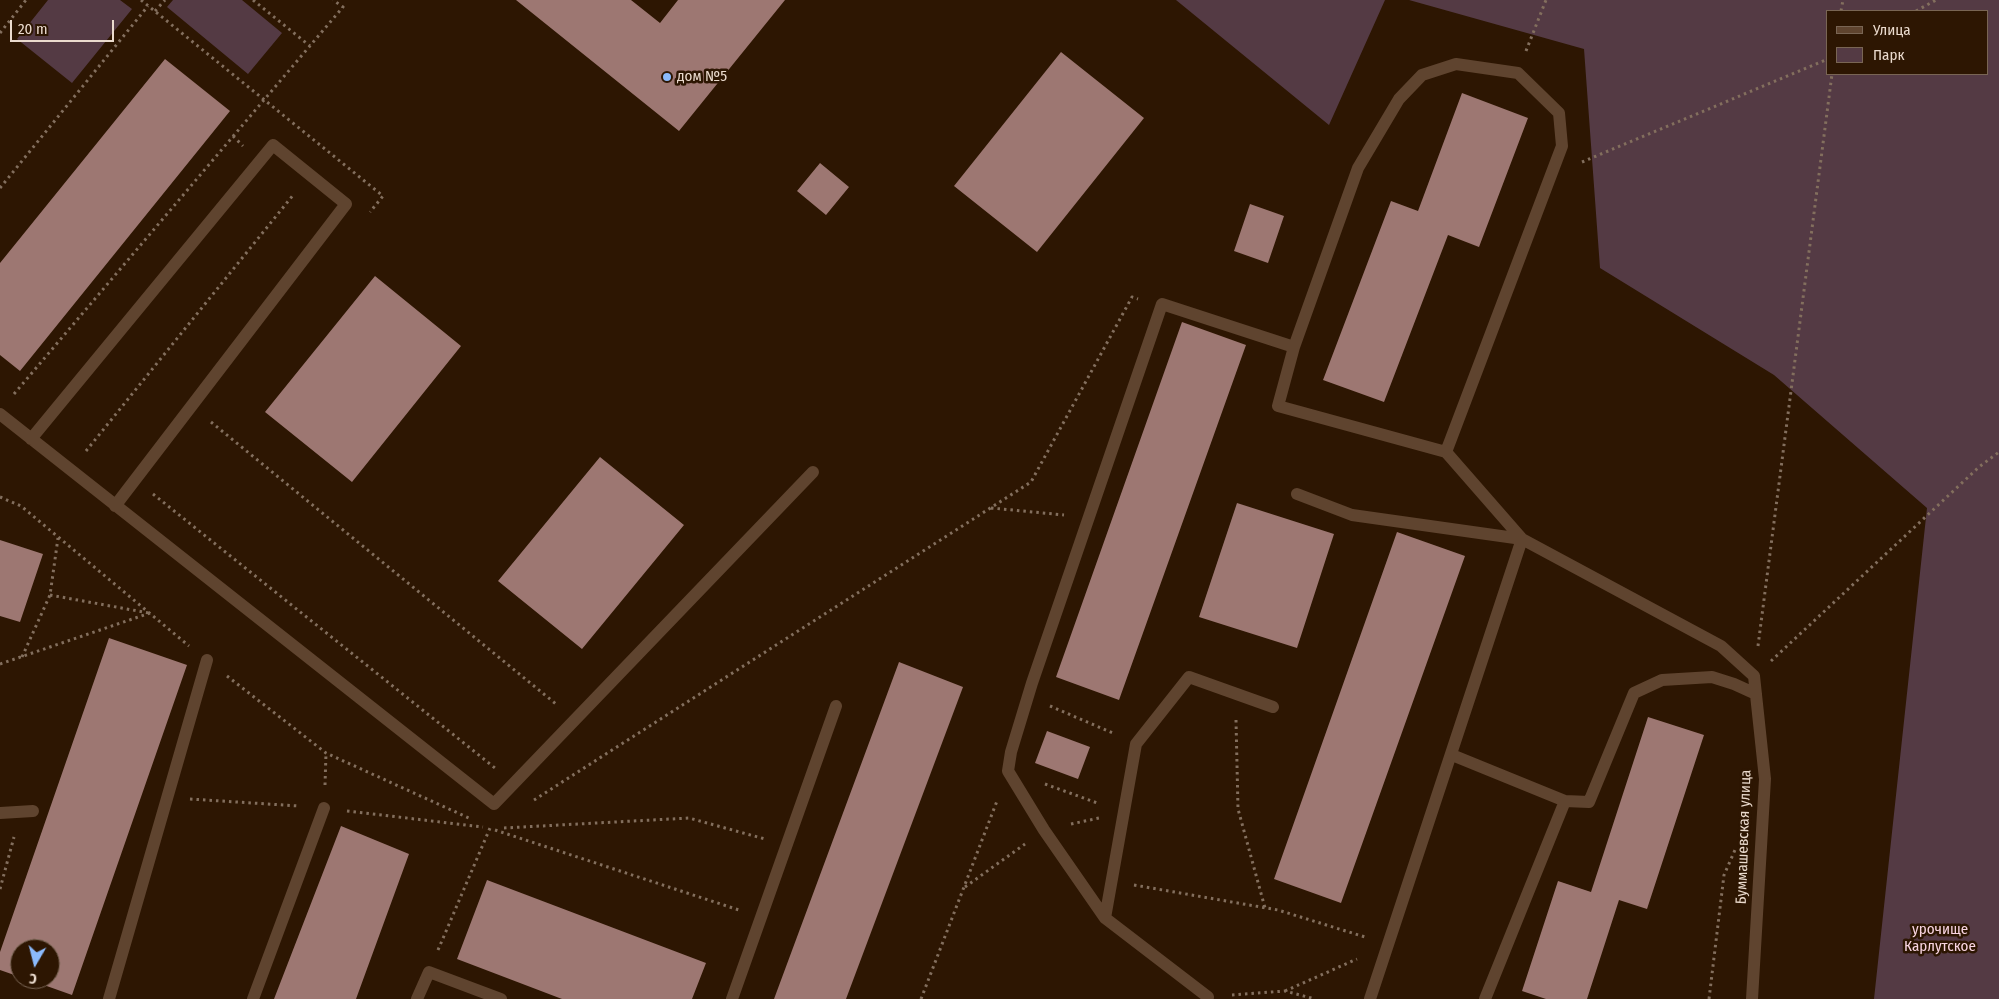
<!DOCTYPE html>
<meta charset="utf-8">
<style>
body{margin:0}
#map{position:relative;width:1999px;height:999px;overflow:hidden;background:#2d1602;font-family:"Fira Sans Condensed",sans-serif}
canvas{display:block}
.legend{position:absolute;left:1826px;top:10px;width:162px;height:65px;box-sizing:border-box;background:#2d1602;border:1px solid #796554;margin:0;padding:6px 9px;list-style:none;font-size:15px;color:#ebdbce}
.legend li{display:flex;align-items:center;gap:10px;height:25px}
.legend b{width:25px;border:1px solid #796554}
.north{position:absolute;left:10px;top:939px;width:50px;height:50px;box-sizing:border-box;background:#2d1602;border:1px solid #796554;border-radius:50%;rotate:188deg;font-size:14px;font-weight:700;line-height:20px;text-align:center;color:#ebdbce}
.north::after{content:'';display:block;margin:auto;width:18px;height:22px;background:#8bbafc;clip-path:polygon(50% 0,100% 100%,50% 72%,0 100%)}
.scale{position:absolute;left:10px;top:20px;width:104px;height:22px;box-sizing:border-box;border:2px solid #ebdbce;border-top:0;padding-left:6px;font-size:15px;line-height:18px;white-space:nowrap;color:#ebdbce;-webkit-text-stroke:4px #2d1602;paint-order:stroke}
</style>
<div id="map">
<canvas width="1999" height="999"></canvas>
<ul class="legend">
<li><b style="height:6px;background:#5f442f"></b>Улица</li>
<li><b style="height:14px;background:#543a44"></b>Парк</li>
</ul>
<div class="north">С</div>
<div class="scale">20 m</div>
</div>
<script>
const ctx = document.querySelector('canvas').getContext('2d');
ctx.lineJoin = 'round';
function paint(path, color) { ctx.fillStyle = color; ctx.fill(path, 'evenodd'); }
function strokePath(path, color, width, dash) { ctx.strokeStyle = color; ctx.lineWidth = width; ctx.lineCap = dash ? 'butt' : 'round'; ctx.setLineDash(dash || []); ctx.stroke(path); }
function write(font, color, halo, rows, align = 'center') {
  ctx.font = font + ' "Fira Sans Condensed",sans-serif'; ctx.lineWidth = 5; ctx.setLineDash([]); ctx.textBaseline = 'middle'; ctx.strokeStyle = halo; ctx.fillStyle = color; for (const [text, x, y, turn = 0] of rows) {
    ctx.save(); ctx.translate(x, y); ctx.rotate((+turn || 0) * Math.PI / 180); ctx.textAlign = isNaN(turn) ? turn : align; if (halo) ctx.strokeText(text, 0, 0); ctx.fillText(text, 0, 0); ctx.restore();
  }
}
const green = new Path2D(`
 M48,0H120L132,9L72,83L17,39Z
 M173,0H242L282,33L248,74L167,7Z
 M1176,0H1385L1329,125Z
 M1409,0H1999V999H1874L1927,508L1774,375L1600,268L1584,49ZM1828,11H1988V74H1828Z`);
const building = new Path2D(`
 M516,0H631L660,23L678,0H785L679,131Z
 M1061,52L1144,118L1037,252L954,186Z
 M165,59L230,111L20,371L0,355V263Z
 M1462,93L1528,118L1479,247L1448,235L1384,402L1323,380L1391,201L1418,211Z
 M820,163L849,187L826,215L797,191Z
 M1250,204L1284,216L1268,263L1234,251Z
 M375,276L461,346L352,482L265,412Z
 M1182,322L1246,345L1119,700L1056,677Z
 M600,457L684,525L582,649L498,581Z
 M1237,503L1334,534L1297,648L1199,617Z
 M1397,532L1465,556L1341,903L1274,879Z
 M0,540L43,554L20,622L0,616Z
 M109,638L187,665L72,995L27,979H50V949H20V977L0,970V952Z
 M899,662L963,687L846,999H774Z
 M1648,717L1704,735L1647,909L1619,900L1587,999H1546L1522,991L1558,881L1591,892Z
 M1047,731L1090,747L1078,779L1035,763Z
 M341,826L409,854L356,999H274Z
 M487,880L706,963L692,999H562L457,959Z`);
const path = new Path2D(`
 M141,0L383,196L370,212
 M253,0L310,46
 M155,11L165,0
 M1841,11L1843,0
 M1916,11L1936,0
 M0,33L26,0
 M1526,51L1546,0
 M233,136L243,146
 M1582,162L1828,59
 M0,188L148,6
 M14,394L343,7L333,0
 M211,422L556,704
 M86,451L294,194
 M153,494L495,768
 M0,497L21,506L189,646
 M991,508L1064,515
 M50,595L149,613
 M1758,646L1832,74
 M22,657L50,595L58,538
 M1771,661L1979,467L1999,452
 M0,664L150,613
 M227,676L326,753L471,819
 M1050,706L1115,734
 M1236,720L1238,809L1265,908
 M1045,784L1100,804
 M325,785L326,753
 M190,799L299,806
 M534,800L1031,482L1132,297L1138,299
 M347,811L483,827
 M1071,824L1099,818
 M504,828L689,818L765,839
 M495,830L739,910
 M1134,885L1278,910L1365,937
 M965,887L1025,844
 M0,889L14,837
 M438,950L490,828
 M1285,991L1357,959
 M1232,995L1285,991L1315,999
 M921,999L997,801
 M1709,999L1724,875L1735,850`);
const minor = new Path2D(`
 M0,414L494,804L813,472
 M31,439L273,145L346,204L115,506
 M1446,452L1278,406L1294,347L1358,168L1399,99L1422,75L1456,64L1518,73L1559,113L1562,146L1446,452L1522,539L1721,646L1754,676L1765,779L1752,999
 M1297,494L1352,515L1522,539L1370,999
 M1452,755L1565,801L1485,999
 M1565,801L1589,802L1634,693L1662,680L1712,677L1734,684L1756,694
 M0,813L33,811
 M1105,918L1136,744L1189,677L1273,707
 M1208,997L1105,918L1044,830L1008,771L1011,752L1032,683L1162,304L1294,347
 M109,999L207,660
 M253,999L324,808
 M417,999L429,972L501,999
 M732,999L836,706`);
const markers = [
 [667,77,5,"#8bbafc"]
];
const poiNames = [
 ["дом №5",677,77]
];
const streetNames = [
 ["Буммашевская улица",1744,837,-88]
];
const parkNames = [
 ["урочище",1940,930],
 ["Карлутское",1940,947]
];
paint(green, '#543a44');
paint(building, '#9d7772');
strokePath(path, '#836f5e', 3, [2.5, 4]);
strokePath(minor, '#5f442f', 12);
for (const [x, y, r, color] of markers) { const dot = new Path2D(); dot.arc(x, y, r, 0, 2 * Math.PI); ctx.fillStyle = color; ctx.fill(dot); strokePath(dot, '#2d1602', 2); }
write('15px', '#ebdbce', '#2d1602', poiNames, 'left');
write('15px', '#ebdbce', '#2d1602', streetNames);
write('15px', '#f9d5e2', '#2d1602', parkNames);
</script>
